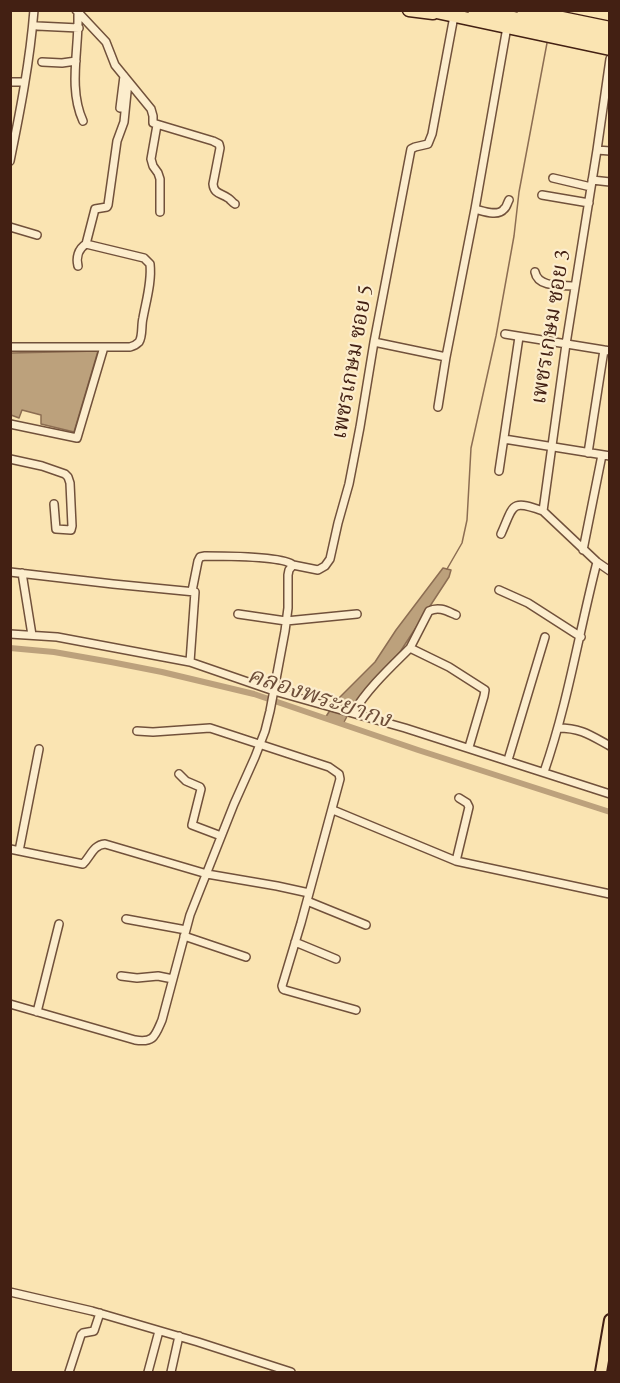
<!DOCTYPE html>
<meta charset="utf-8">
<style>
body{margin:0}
#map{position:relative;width:620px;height:1383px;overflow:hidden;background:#fae4b2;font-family:"EB Garamond",serif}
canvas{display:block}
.frame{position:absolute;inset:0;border:12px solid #432013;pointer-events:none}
</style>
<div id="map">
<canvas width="620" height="1383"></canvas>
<div class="frame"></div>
</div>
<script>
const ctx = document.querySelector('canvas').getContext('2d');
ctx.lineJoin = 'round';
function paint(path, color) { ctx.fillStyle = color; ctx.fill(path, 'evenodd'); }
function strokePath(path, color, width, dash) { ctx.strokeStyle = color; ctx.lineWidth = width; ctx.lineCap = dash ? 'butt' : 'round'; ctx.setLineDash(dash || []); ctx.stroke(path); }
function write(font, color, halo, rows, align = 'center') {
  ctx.font = font + ' "EB Garamond","Noto Serif Thai",serif'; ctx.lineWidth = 4.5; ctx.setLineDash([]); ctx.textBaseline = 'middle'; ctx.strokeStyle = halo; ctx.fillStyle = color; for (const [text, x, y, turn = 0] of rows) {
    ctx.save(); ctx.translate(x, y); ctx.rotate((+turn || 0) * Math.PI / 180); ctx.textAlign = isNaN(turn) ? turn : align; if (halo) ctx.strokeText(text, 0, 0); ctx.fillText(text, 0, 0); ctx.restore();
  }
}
const water = new Path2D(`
 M98,351L74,432L41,424V415L22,410L19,418L11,415V353Z
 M443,568L451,570L449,577L400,652L376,677L352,707L343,724L325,718L336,701L375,662L396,630Z`);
const stream = new Path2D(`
 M447,569L462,543L467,520L471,448L496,336L514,236L519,192L547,43`);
const canal = new Path2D(`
 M10,648L54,652L111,662L162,672L254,694L418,750L610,812`);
const street = new Path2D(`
 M76,10L106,42L115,65L151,109L153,116V123L213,141L219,144L220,148L213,184C214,194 221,193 228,198C229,198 234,204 235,204
 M78,15C79,50 68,88 83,121
 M37,26L79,28
 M610,59L597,150L566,344L543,511L597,562L610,571
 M42,62L62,63L76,61
 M10,82H24
 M120,108L124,76
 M157,125L151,159L153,166L158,173L160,179V212
 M597,150L610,151
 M10,161C20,112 30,61 34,10
 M553,178L591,187
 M592,180L610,182
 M542,195L589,203
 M475,209C483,211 498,217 504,209C507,207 507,203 509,200
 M10,227L37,235
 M78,266C76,258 78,249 86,244L95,209L107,207L108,205L117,141L124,122L128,82
 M535,272C538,288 562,285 575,286
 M505,334L610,351
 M374,342L446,357
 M10,347H130C134,346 136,345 139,342C143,336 141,325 143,318C146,301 152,282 150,264L144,258L86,244
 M438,407L446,357L475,209L507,27
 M10,424L77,438L104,347
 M504,439L610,456
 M588,453L604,350
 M10,459L42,466L65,474L68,477L70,483L72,526L71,530L56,529L54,504
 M499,471L519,337
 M501,534C514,505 510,499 543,511
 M583,550L602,455
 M10,572L113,584L195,592L190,662L274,691L405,728L610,794
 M22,573L32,635
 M499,590L528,603L581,637
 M192,591L198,561L200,557L205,556C221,556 283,556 293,565
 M238,614L286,621L357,614
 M456,615C447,611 439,606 429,611L410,648L449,667L485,690L484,696L469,747
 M10,634L57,637L190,662
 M353,713C368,688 390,668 410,648
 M558,728C581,728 590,735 610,746
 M137,731L153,732L210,728L329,767L339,774L340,779L301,923L282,986L283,989L285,990L356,1010
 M508,760L545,637
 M544,772C568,703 579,632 597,562
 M179,774L186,781L200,787L201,789L192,825L221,836
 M333,810L456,861L610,894
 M10,849L83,864C91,856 93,845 105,844L207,874L277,886L309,893
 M19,851L39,749
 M456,861L469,807L467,803L459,798
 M307,901L366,925
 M126,919L186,930
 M184,936L246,957
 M295,942L336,959
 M121,976L137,978L158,976L173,979
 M10,1004L135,1040C154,1043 155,1036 162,1020L190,915L234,804L255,757L265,731L270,711L285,631L288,608V575L289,570L293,565L318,570L325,566L330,559L338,523L349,484L360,427L374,342L411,149L415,147L428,144L432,134L454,16
 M37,1012L59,924
 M10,1292L92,1311L198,1342L291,1372
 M69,1372L81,1335L83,1333L94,1331L100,1313
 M148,1372L159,1331
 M171,1372L179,1336`);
const primary = new Path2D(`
 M601,1372L610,1320`);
const highway = new Path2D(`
 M409,10L433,13
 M427,10L610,49
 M474,10L610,38
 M523,10L610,28`);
const streetNames = [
 ["เพชรเกษม ซอย 3",551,327,-81],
 ["เพชรเกษม ซอย 5",353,362,-80]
];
const waterNames = [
 ["คลองพระยากง",319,698,18]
];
paint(water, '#bca17c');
strokePath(water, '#8c6d52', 1.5);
strokePath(stream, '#8c6d52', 1.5);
strokePath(canal, '#bca17c', 6);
strokePath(street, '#71513b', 10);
strokePath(primary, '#432013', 14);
strokePath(highway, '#432013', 15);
strokePath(street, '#fcedcd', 7);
strokePath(primary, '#fae4b2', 10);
strokePath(highway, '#fae4b2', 12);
write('22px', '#432013', '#fcedcd', streetNames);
write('italic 24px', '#6d4d38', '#fcedcd', waterNames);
</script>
